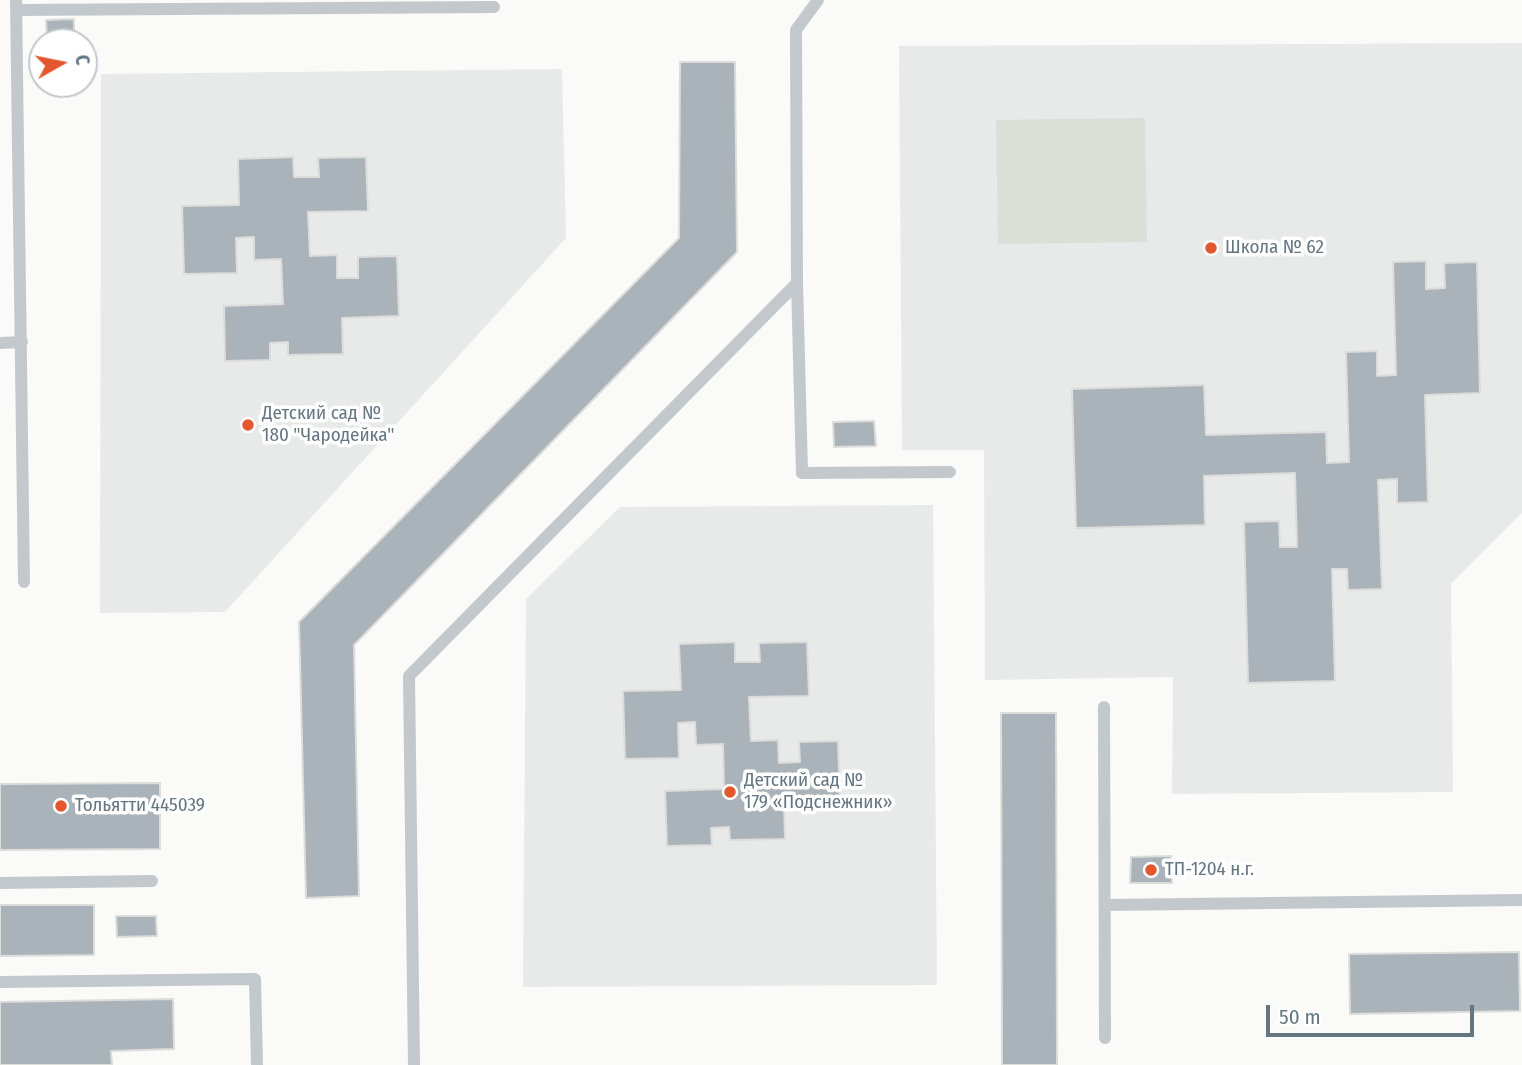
<!DOCTYPE html>
<meta charset="utf-8">
<style>
body{margin:0}
#map{position:relative;width:1522px;height:1065px;overflow:hidden;background:#fafaf8;font-family:"Fira Sans Condensed",sans-serif}
canvas{display:block}
.north{position:absolute;left:28px;top:28px;width:70px;height:70px;box-sizing:border-box;background:#fff;border:2px solid #c1c8cd;border-radius:50%;rotate:81deg;font-size:19px;font-weight:700;line-height:28px;text-align:center;color:#657683}
.north::after{content:'';display:block;margin:auto;width:24px;height:32px;background:#e4572e;clip-path:polygon(50% 0,100% 100%,50% 72%,0 100%)}
.scale{position:absolute;left:1266px;top:1005px;width:208px;height:32px;box-sizing:border-box;border:4px solid #657683;border-top:0;padding-left:9px;font-size:21px;line-height:24px;white-space:nowrap;color:#657683;-webkit-text-stroke:5px #fff;paint-order:stroke}
</style>
<div id="map">
<canvas width="1522" height="1065"></canvas>
<div class="north">С</div>
<div class="scale">50 m</div>
</div>
<script>
const ctx = document.querySelector('canvas').getContext('2d');
ctx.lineJoin = 'round';
function paint(path, color) { ctx.fillStyle = color; ctx.fill(path, 'evenodd'); }
function strokePath(path, color, width, dash) { ctx.strokeStyle = color; ctx.lineWidth = width; ctx.lineCap = dash ? 'butt' : 'round'; ctx.setLineDash(dash || []); ctx.stroke(path); }
function write(font, color, halo, rows, align = 'center') {
  ctx.font = font + ' "Fira Sans Condensed",sans-serif'; ctx.lineWidth = 7; ctx.setLineDash([]); ctx.textBaseline = 'middle'; ctx.strokeStyle = halo; ctx.fillStyle = color; for (const [text, x, y, turn = 0] of rows) {
    ctx.save(); ctx.translate(x, y); ctx.rotate((+turn || 0) * Math.PI / 180); ctx.textAlign = isNaN(turn) ? turn : align; if (halo) ctx.strokeText(text, 0, 0); ctx.fillText(text, 0, 0); ctx.restore();
  }
}
const built = new Path2D(`
 M1522,43V513L1451,584L1453,792L1172,794L1173,677L985,680L984,450H902L899,46Z
 M562,69L566,238L225,612L100,613L101,74Z
 M933,505L937,985L523,987L526,599L620,507Z`);
const green = new Path2D(`
 M1145,118L1147,242L998,244L996,120Z`);
const building = new Path2D(`
 M74,19V42H47L46,20Z
 M680,62H735L737,252L354,645L359,896L306,898L299,622L679,238Z
 M293,157L294,177H319L318,158L366,157L368,211L308,212L310,256L337,255V278H358V257L397,256L399,316L342,318L343,354L288,355V342L270,343V360L225,361L224,306L283,304L281,259L254,260V237L236,238L237,273L184,274L182,206L239,205L238,159Z
 M1426,261V289L1445,288L1444,263L1477,262L1480,393L1425,395L1428,502L1397,503V479L1378,480L1382,589L1348,590L1347,569H1332L1335,681L1248,683L1244,522L1279,521L1280,547H1297L1295,473L1204,476L1205,525L1076,528L1072,389L1204,385L1206,435L1326,432L1327,463L1349,462L1346,352L1377,351V376L1396,375L1393,262Z
 M874,421L876,446L834,447L833,422Z
 M735,642V662H760L759,643L807,642L809,696L749,697L751,741L778,740L779,763L800,762L799,742L838,741L840,801L784,803L785,839L730,840L729,827L711,828L712,845L667,846L665,791L724,789L723,744L696,745L695,722L678,723L679,758L625,759L623,691L681,690L679,644Z
 M1001,713H1056L1057,1065H1002Z
 M160,783V849L0,850V784Z
 M1171,856L1172,883H1130L1131,857Z
 M0,905H94V955L0,956Z
 M116,916H156L157,936L117,937Z
 M1519,952L1520,1011L1350,1014L1349,954Z
 M173,999L174,1049L111,1051L112,1065H0V1002Z`);
const lane = new Path2D(`
 M16,0L24,582
 M16,10L494,7
 M797,283L802,473L950,472
 M0,343L22,342
 M1104,707L1105,1038
 M0,883L152,881
 M1105,905L1522,900
 M0,982L255,979L257,1065
 M414,1065L409,676L797,283L796,30L818,0`);
const markers = [
 [1211,248,7,"#e4572e"],
 [248,425,7,"#e4572e"],
 [730,792,7,"#e4572e"],
 [61,806,7,"#e4572e"],
 [1151,870,7,"#e4572e"]
];
const poiNames = [
 ["Школа № 62",1225,248],
 ["Детский сад №",262,414],
 ["180 \"Чародейка\"",262,436],
 ["Детский сад №",744,781],
 ["179 «Подснежник»",744,803],
 ["Тольятти 445039",75,806],
 ["ТП-1204 н.г.",1165,870]
];
paint(built, '#e8e9e9');
paint(green, '#dadfd7');
paint(building, '#aab3b9');
strokePath(building, '#dcdcda', 2);
strokePath(lane, '#c3c8cc', 12);
for (const [x, y, r, color] of markers) { const dot = new Path2D(); dot.arc(x, y, r, 0, 2 * Math.PI); ctx.fillStyle = color; ctx.fill(dot); strokePath(dot, '#fff', 2.5); }
write('19px', '#657683', '#fff', poiNames, 'left');
</script>
